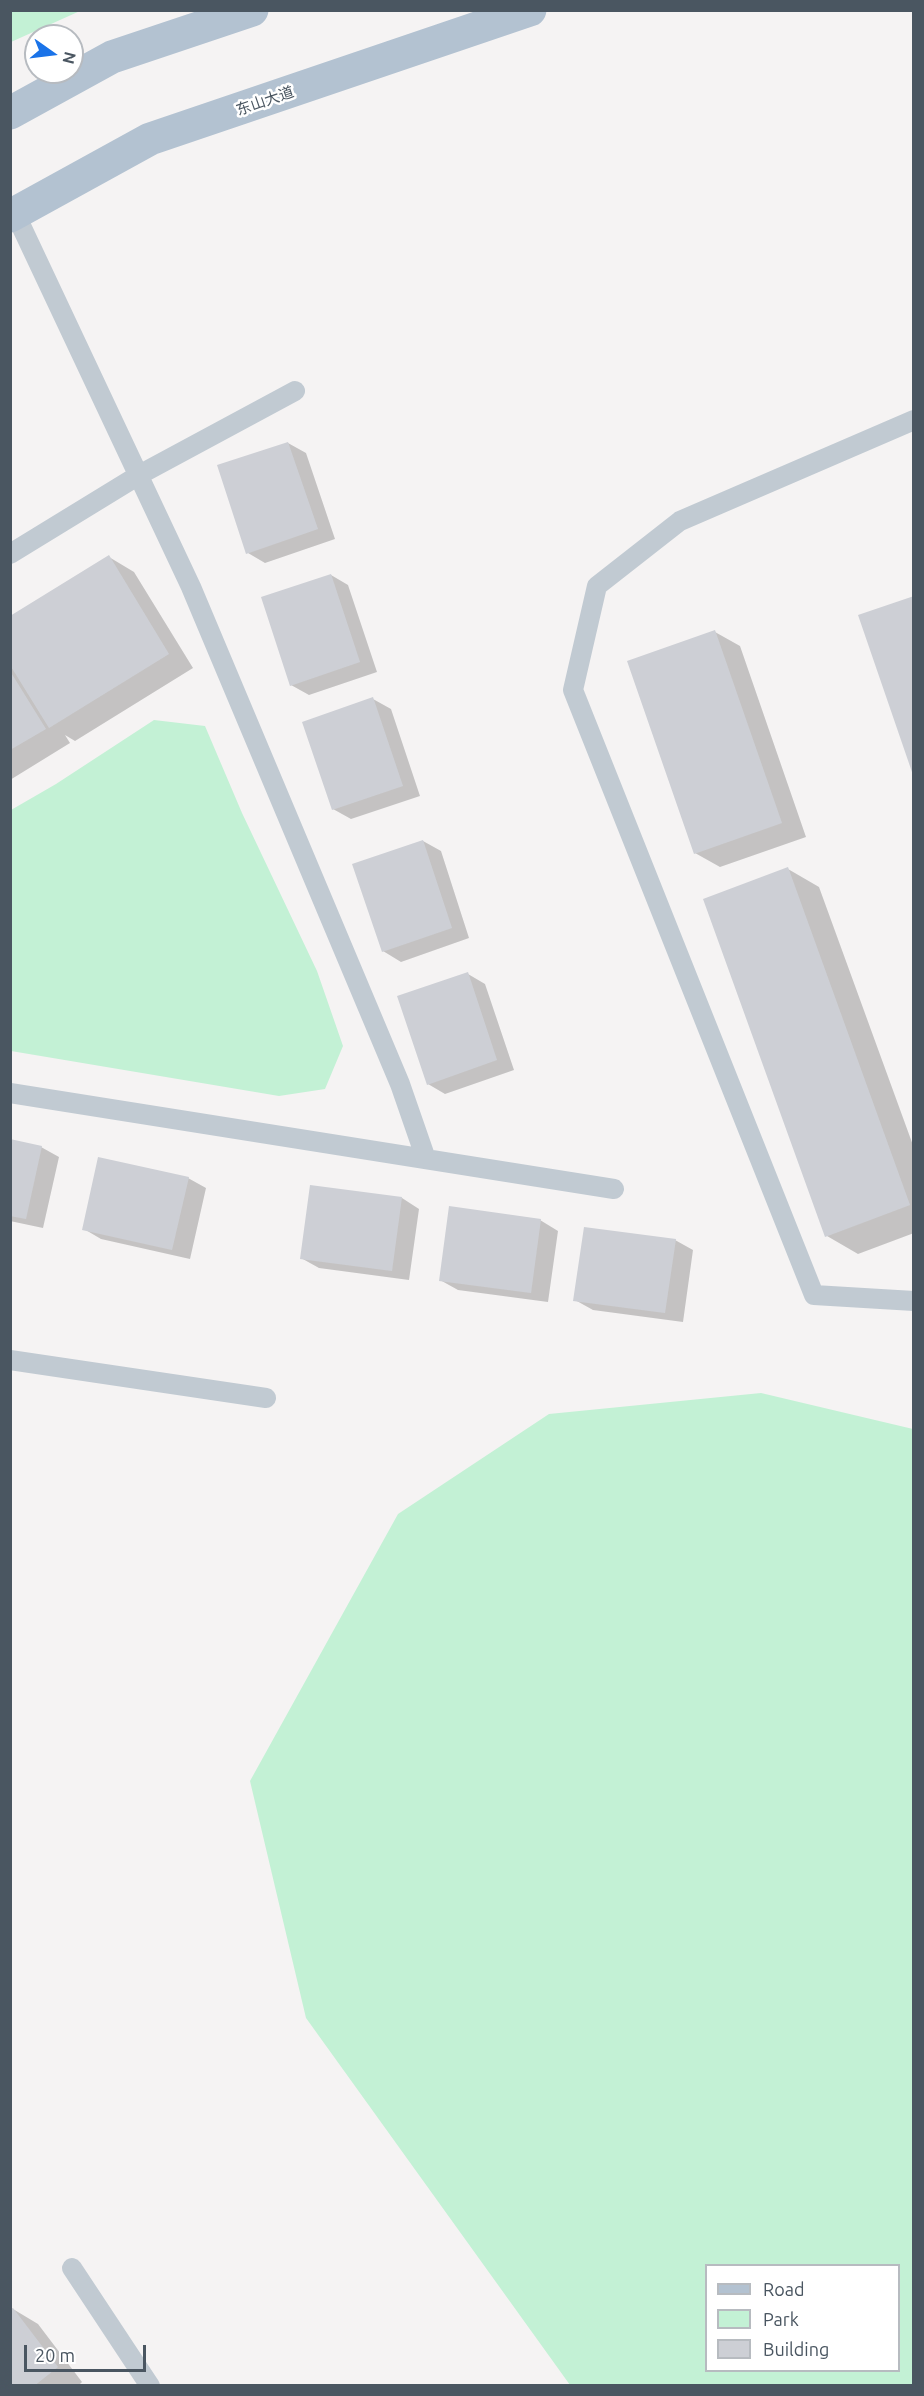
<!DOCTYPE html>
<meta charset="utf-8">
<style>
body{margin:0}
#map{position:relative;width:924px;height:2396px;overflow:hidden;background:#f5f3f3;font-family:Ubuntu,sans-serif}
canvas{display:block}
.frame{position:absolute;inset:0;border:12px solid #4a5661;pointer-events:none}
.legend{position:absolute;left:705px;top:2264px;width:195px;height:108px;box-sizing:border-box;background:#fff;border:2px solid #b7bbc0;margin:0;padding:8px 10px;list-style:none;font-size:18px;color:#4a5661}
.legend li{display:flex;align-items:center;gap:12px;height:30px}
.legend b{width:30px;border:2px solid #b7bbc0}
.north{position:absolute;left:24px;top:24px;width:60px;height:60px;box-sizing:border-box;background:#fff;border:2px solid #b7bbc0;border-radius:50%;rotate:104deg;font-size:16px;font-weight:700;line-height:24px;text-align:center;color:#4a5661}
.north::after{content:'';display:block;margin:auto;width:21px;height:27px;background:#1a73e8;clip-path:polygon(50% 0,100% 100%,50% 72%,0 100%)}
.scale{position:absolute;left:24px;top:2345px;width:122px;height:27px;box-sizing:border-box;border:3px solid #4a5661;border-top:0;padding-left:8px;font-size:18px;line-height:21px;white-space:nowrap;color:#4a5661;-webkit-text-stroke:4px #fff;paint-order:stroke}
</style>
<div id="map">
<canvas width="924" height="2396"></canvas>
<div class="frame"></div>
<ul class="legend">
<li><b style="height:8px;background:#b3c2d1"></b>Road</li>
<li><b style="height:16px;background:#c3f1d5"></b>Park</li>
<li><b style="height:16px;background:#cdcfd5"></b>Building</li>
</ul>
<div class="north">N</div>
<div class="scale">20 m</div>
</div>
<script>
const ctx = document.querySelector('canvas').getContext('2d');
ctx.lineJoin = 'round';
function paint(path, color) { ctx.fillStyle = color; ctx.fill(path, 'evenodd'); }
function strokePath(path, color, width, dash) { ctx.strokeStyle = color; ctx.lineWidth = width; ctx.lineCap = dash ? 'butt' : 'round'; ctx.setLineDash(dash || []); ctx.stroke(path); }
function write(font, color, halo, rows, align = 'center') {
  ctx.font = font + ' Ubuntu,"Noto Sans SC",sans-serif'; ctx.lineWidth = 5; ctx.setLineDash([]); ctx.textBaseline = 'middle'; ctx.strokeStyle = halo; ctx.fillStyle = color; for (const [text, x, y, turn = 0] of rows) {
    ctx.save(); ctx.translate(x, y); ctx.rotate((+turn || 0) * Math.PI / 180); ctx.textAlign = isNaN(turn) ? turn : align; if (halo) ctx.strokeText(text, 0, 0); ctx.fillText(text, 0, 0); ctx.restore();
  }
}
const green = new Path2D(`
 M11,10H80V11L11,42Z
 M154,720L205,726L242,813L317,971L343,1046L325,1089L279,1096L11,1051V810L56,784Z
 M761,1393L913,1429V2385H570L306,2018L250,1781L398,1514L549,1414ZM706,2266H898V2370H706Z`);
const shadow = new Path2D(`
 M288,443L306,453L335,539L265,563L248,553Z
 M109,557L134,572L193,668L75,741L65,735L70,743L10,780V618Z
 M331,575L348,585L377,672L309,695L291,685Z
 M715,632L740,646L806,837L720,867L695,853Z
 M373,699L391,709L420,796L351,819L333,809Z
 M423,841L441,851L469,938L401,962L383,951Z
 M788,869L819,887L914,1148V1233L858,1254L827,1236Z
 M468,974L485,984L514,1070L445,1094L428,1084Z
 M10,1140L41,1147L59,1157L43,1228L10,1221Z
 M188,1178L206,1188L190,1259L101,1239L84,1229Z
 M402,1198L419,1209L409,1280L319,1268L301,1258Z
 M540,1220L558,1231L548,1302L458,1290L440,1280Z
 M675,1240L693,1250L683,1322L593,1310L575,1300Z
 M13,2309L38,2324L82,2382L78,2386H10Z`);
const building = new Path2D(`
 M288,442L318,529L246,554L217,465Z
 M109,555L169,654L49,728L10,665V616Z
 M331,574L360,662L290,686L261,597Z
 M914,596V774L913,775L858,615Z
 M715,630L782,823L694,854L627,661Z
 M10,671L46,729L10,750Z
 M373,697L403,786L332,810L302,722Z
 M423,840L452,928L382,952L352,864Z
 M788,867L910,1205L825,1237L703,899Z
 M468,972L497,1060L427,1085L397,996Z
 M10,1139L42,1146L26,1219L10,1216Z
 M98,1157L189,1177L172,1250L82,1230Z
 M310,1185L402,1197L392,1271L300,1259Z
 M449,1206L541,1219L531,1293L439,1281Z
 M584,1227L676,1239L665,1313L573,1301Z
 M13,2308L58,2367L34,2386H10V2309Z`);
const service = new Path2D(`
 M15,213L191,587L400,1084L426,1159
 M914,420L680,521L597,586L573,690L814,1295L914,1301
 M10,554L139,475L295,391
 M10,1093L614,1189
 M10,1360L266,1398
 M72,2268L150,2386`);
const primary = new Path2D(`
 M10,113L112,57L252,10
 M10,216L150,139L530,10`);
const streetNames = [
 ["东山大道",265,101,-19]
];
paint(green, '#c3f1d5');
paint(shadow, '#0003');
paint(building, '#cdcfd5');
strokePath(service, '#c1cad2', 20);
strokePath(primary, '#b3c2d1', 33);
write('15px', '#4a5661', '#fff', streetNames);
</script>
